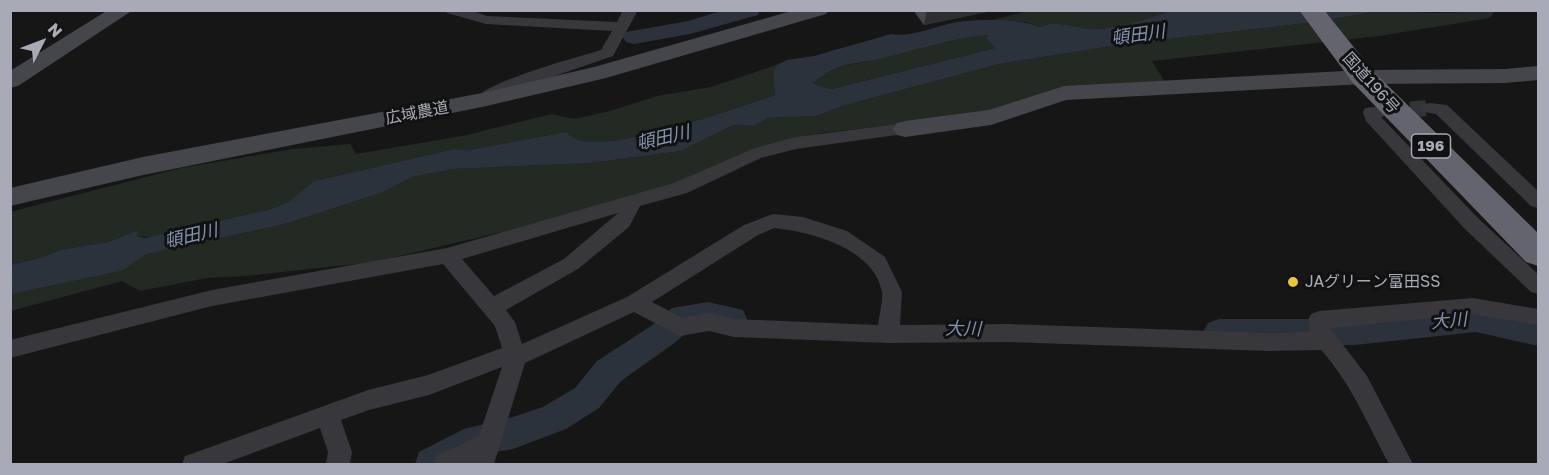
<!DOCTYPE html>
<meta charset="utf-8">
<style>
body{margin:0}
#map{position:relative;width:1549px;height:475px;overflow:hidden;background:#161617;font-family:"Golos Text",sans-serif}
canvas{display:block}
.frame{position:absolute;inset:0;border:12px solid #a8abb7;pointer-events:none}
.north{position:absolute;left:12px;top:12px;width:60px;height:60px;-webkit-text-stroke:4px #111112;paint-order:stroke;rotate:48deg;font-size:16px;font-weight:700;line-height:24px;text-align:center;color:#a8abb7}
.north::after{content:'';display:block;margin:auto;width:21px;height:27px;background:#a8abb7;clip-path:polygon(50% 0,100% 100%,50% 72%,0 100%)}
</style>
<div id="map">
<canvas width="1549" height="475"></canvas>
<div class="frame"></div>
<div class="north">N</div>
</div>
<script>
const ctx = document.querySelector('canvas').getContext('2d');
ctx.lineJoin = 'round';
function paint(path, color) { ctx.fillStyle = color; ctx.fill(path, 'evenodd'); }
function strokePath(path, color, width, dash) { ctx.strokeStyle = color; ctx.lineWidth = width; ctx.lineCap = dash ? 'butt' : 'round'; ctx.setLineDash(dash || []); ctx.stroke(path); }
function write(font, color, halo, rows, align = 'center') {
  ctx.font = font + ' "Golos Text","Noto Sans JP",sans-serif'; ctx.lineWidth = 6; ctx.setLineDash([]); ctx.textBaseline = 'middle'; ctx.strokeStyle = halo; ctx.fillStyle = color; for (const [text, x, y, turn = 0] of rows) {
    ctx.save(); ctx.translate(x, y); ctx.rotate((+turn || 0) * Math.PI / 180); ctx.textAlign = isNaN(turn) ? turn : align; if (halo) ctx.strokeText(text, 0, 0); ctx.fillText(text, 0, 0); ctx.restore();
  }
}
const green = new Path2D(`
 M1032,10L1173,11C1155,17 1108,31 1091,29C1077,28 1053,19 1040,27L1026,22L989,21Z
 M1379,11L1438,13L1495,11L1490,18L1379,36L1152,61L1165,82L1061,87L987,114L821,133L767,145L680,183L640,195L506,231L374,262L245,276L207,278L140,291L122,281L11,311L10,294L120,271L146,254L285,224L381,193L412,177L454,169L590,163L681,151L734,125L754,126L768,118L816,116L846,105L999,64L1112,46C1136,47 1160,40 1184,37C1250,30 1315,23 1379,11Z
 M988,35L986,39L995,48L830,89L813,84C837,60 858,66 889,57C922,48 954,39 988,35Z
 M779,64L773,73L775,95C736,108 613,152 578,140C574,139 570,135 566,132L469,150L454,149L314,181L288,202L271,209L153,237L137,236V230L108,242L60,250L43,257L11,265L10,212L181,168L293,149L350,144L356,154L462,136L552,114L574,119L610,111L657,96L711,87Z`);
const water = new Path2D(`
 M1173,10L1379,11C1315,23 1250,30 1184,37C1160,40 1136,47 1112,46L999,64L846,105L816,116L768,118L754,126L734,125L681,151L590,163L454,169L412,177L381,193L285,224L147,254L121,271L11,294V265L43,257L60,250L108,242L138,230L137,236L145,238L271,209L288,202L314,181L454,149L469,150L566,132C570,135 574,139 578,140C613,152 736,108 775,95L773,73L777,65L787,60L814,56L891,34C916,38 940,23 965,21C986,19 1022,19 1040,27C1054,19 1077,28 1091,29C1108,31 1155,17 1173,10ZM988,35L986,39L995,48L831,89L813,84C837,60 859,65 889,57C922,48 953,39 988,35Z`);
const river = new Path2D(`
 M724,10H760L758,15L690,34L634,44L626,42L623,37L626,32L688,21Z
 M708,302L743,310L747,319L743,328L732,332L708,326L691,329L673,344L621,381L599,408L566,429L513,449L482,454L464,464H415L419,452L464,429L513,417L543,407L575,388L597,361L651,326L672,308Z
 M1476,306L1538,320V346L1476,332L1355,345H1219L1208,341L1203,332L1208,323L1219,319H1355Z`);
const streetTunnel = new Path2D(`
 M1386,111L1430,108`);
const street = new Path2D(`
 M445,10H470L487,16L617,22L623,10H638L613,56L511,91L482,105L476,104L474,100C487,81 575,58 601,50L612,31L486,24L447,13Z
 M1430,103L1447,105L1538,191V208L1531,206L1436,114L1424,112L1422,108L1424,104Z
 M1383,106L1389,107L1391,111L1389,115L1381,117L1478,218L1538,274V294L1531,292L1464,228L1366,121L1363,112L1365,108Z
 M905,123L911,125L914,129L911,133L796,149L761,158L687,193L640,206L629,227L578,269L506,310L515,322L522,344L627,297L744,225L773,214L803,217L847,231L885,257L902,292L900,325L1008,324L1269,333L1310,332L1308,320L1311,314L1319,311L1473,298L1538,309V325L1473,314L1330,328L1367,376L1413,464H1389C1368,425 1351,383 1321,350L1269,351L1008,342L888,343L734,337L709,331L680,336L634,312L525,363L494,464H433L436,456L479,436L502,367L429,395L369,410L341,420L352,452L350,464H326L328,452L320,428L223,464H182L185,456L194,453L368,390L428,375L502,348L495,326L443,264L212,306L10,358V340L212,290L447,248L674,183L755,148L796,137ZM618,213L564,259L494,296L462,259ZM774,228C811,232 874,248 882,292C883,301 879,315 878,325L734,319L709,313L683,318L652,302L758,235Z`);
const secondary = new Path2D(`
 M108,10H133L18,86L10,88V71Z
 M795,10H829L826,14L606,78L482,107L143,175L10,206V188L143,157L482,93L594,67Z
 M1538,66V80L1505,83L1363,84L1066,100L991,125L905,137L897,135L893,129L897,123L905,121L989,110L1064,86L1363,70L1505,69Z`);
const highway = new Path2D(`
 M1299,10H1324L1373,71L1538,233V266L1526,262L1353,83Z`);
const wall = new Path2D(`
 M913,10H996L924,25Z`);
const shadedWall = new Path2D(`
 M927,10H996L924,25Z`);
const markers = [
 [1293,282,6,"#e9c43c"]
];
const shields = [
 [1431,146,39]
];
const shieldNames = [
 ["196",1431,146]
];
const streetNames = [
 ["国道196号",1371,83,48],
 ["広域農道",417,113,-11]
];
const poiNames = [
 ["JAグリーン富田SS",1305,282]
];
const waterNames = [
 ["頓田川",1138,35,-8],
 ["頓田川",663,138,-13],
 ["頓田川",191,236,-13],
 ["大川",1449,321,-5],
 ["大川",963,329,1]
];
paint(green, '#222a23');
paint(water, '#2c323b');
paint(river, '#2c323b');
strokePath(streetTunnel, '#333437', 16, [16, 8]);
paint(street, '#37373c');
paint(secondary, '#45464c');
paint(highway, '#63646d');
paint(wall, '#444649');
paint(shadedWall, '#2d2e30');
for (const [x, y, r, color] of markers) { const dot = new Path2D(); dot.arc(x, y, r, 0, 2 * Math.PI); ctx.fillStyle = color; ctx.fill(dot); strokePath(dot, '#111112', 2); }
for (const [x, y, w] of shields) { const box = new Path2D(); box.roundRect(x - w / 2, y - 12, w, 24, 4.5); ctx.fillStyle = '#111112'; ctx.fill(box); strokePath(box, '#a8abb7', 1.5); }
write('bold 15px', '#a8abb7', null, shieldNames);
write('16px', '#a8abb7', '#111112', streetNames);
write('16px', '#a8abb7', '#111112', poiNames, 'left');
write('italic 18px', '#8194b0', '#111112', waterNames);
</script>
